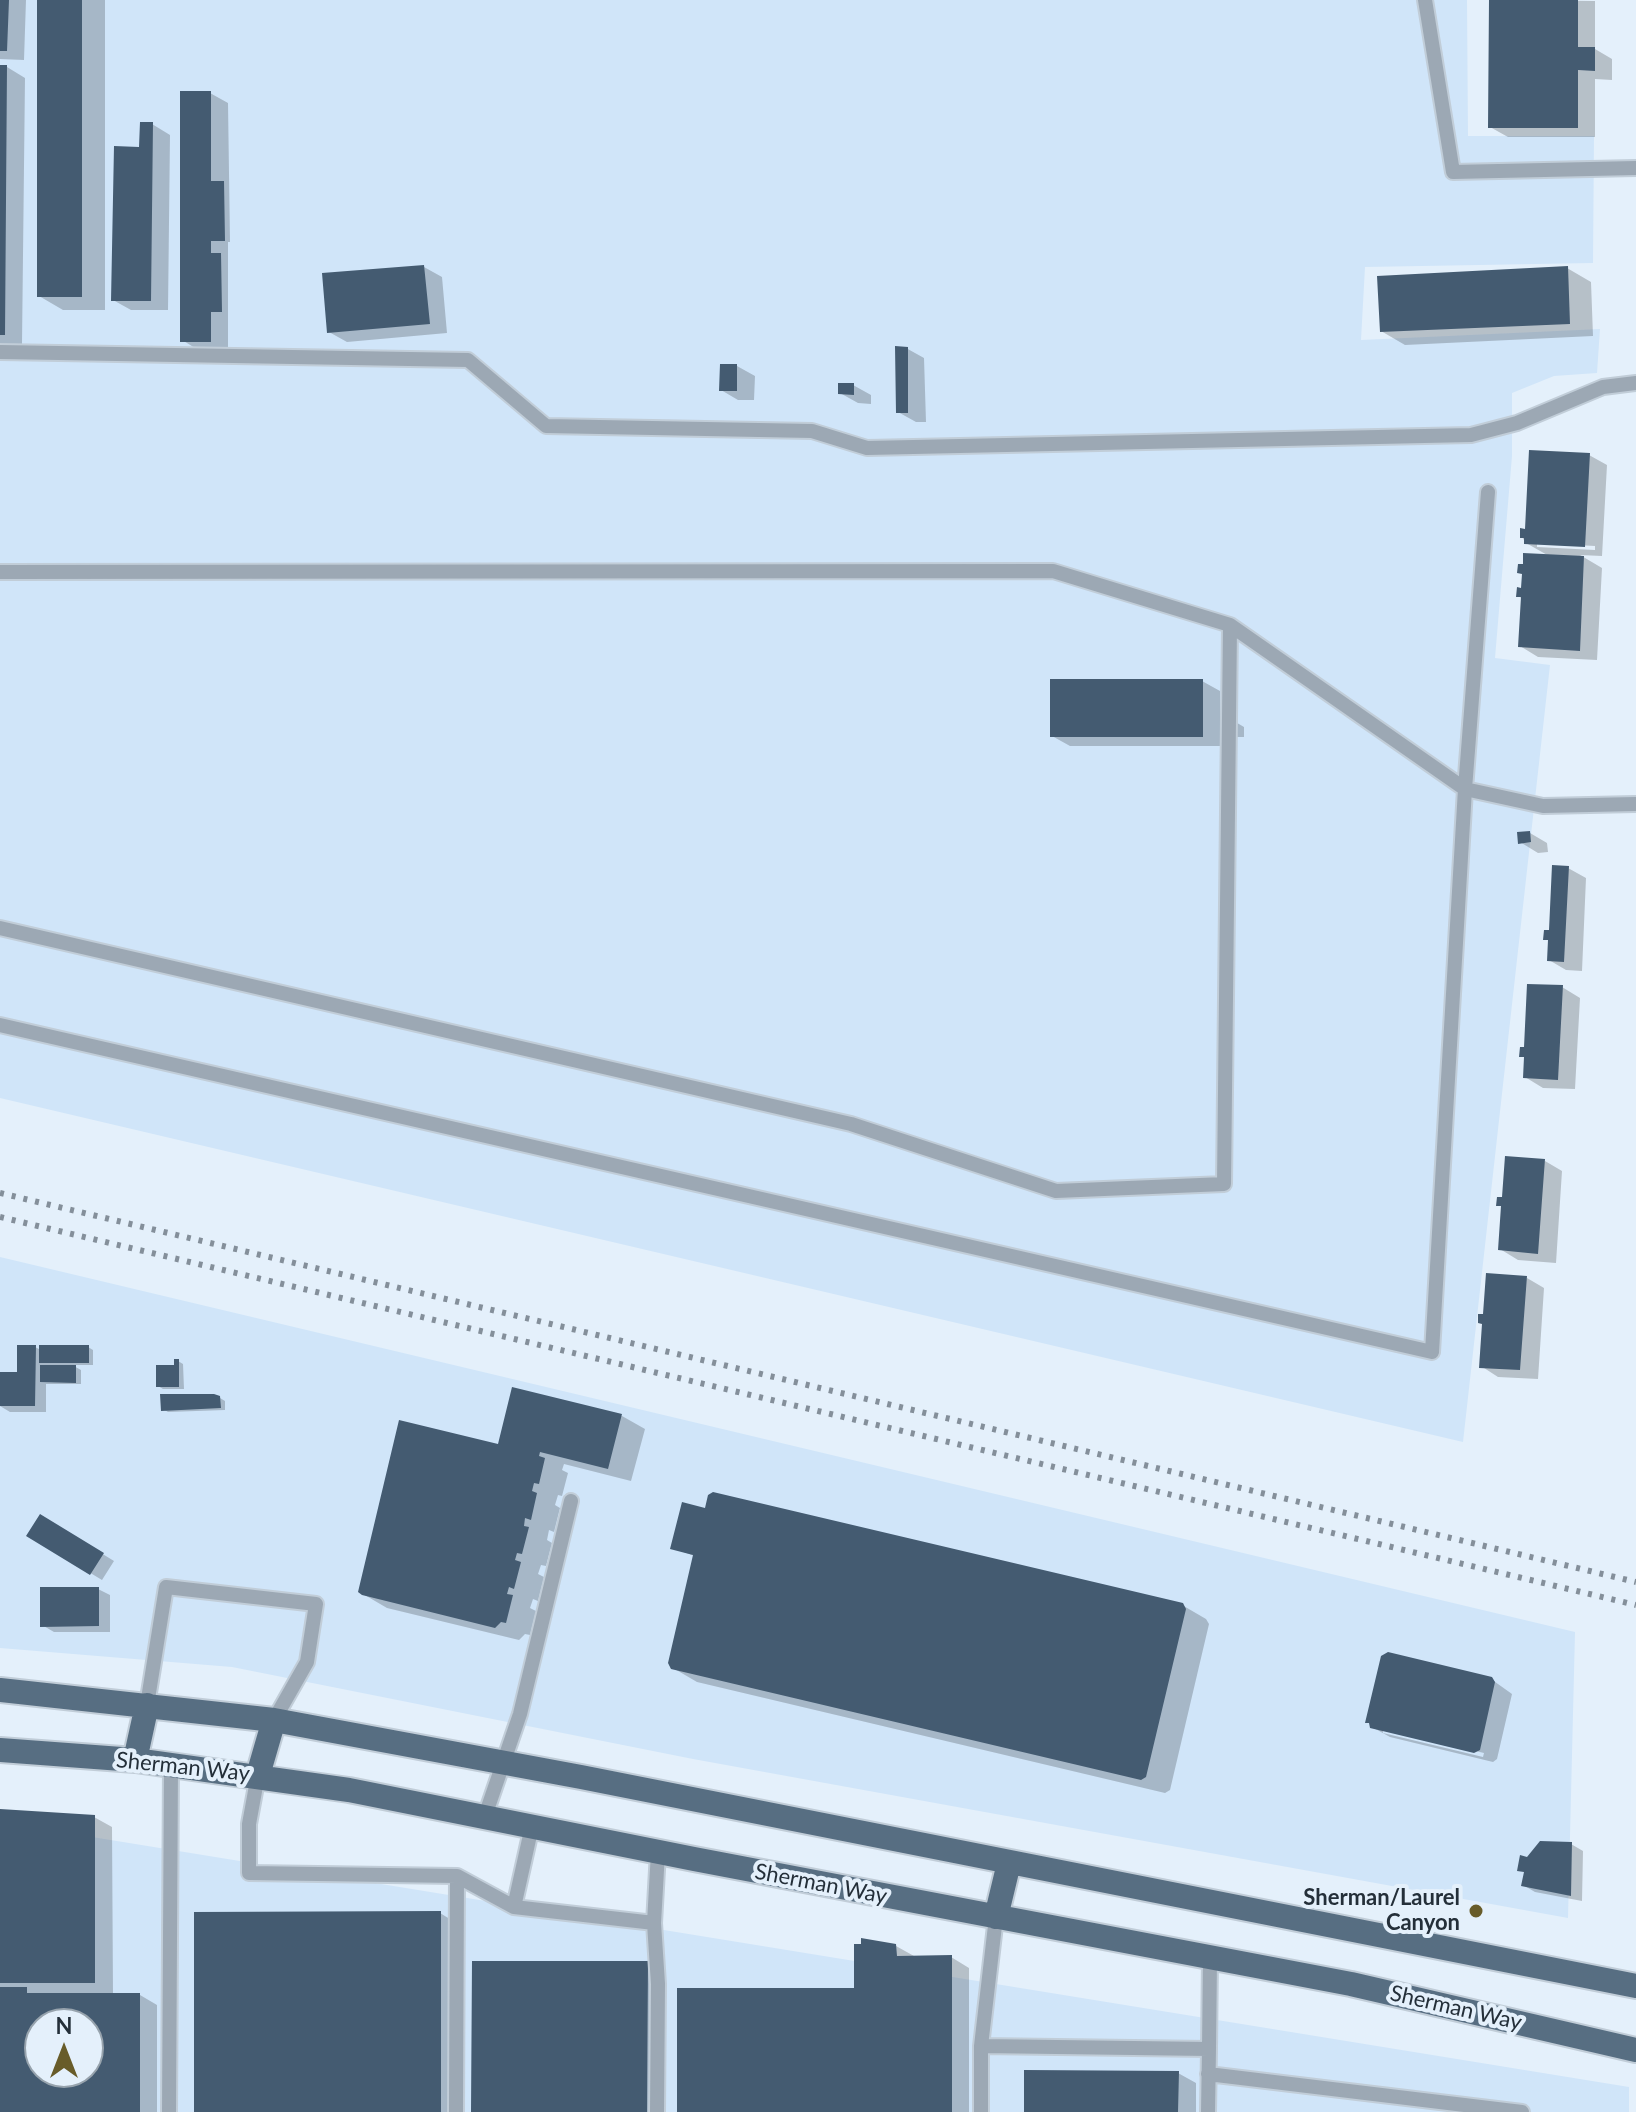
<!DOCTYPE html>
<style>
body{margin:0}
#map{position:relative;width:1636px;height:2112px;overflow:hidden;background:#e4f0fb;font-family:Lato,sans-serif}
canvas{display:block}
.north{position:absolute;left:24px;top:2008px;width:80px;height:80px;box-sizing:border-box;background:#e4f0fb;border:2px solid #97a3ad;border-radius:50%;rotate:0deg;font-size:22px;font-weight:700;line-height:32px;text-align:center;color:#242f39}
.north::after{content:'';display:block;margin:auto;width:28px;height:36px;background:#685c29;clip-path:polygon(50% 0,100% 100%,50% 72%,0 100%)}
</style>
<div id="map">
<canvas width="1636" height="2112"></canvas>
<div class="north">N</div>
</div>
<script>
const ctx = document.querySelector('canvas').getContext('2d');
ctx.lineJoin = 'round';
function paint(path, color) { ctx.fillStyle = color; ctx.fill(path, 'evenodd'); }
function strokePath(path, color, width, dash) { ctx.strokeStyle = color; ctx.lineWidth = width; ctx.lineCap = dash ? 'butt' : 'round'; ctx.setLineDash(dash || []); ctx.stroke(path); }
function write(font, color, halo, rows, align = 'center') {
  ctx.font = font + ' Lato,sans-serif'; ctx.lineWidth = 8; ctx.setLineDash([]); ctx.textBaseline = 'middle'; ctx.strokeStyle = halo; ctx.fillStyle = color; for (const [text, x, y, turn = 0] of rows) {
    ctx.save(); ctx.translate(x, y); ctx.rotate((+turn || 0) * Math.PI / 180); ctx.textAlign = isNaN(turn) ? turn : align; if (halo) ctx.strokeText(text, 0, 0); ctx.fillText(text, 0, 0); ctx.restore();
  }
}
const built = new Path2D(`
 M0,0H1467L1468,136H1594L1593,263L1365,267L1361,340L1600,329L1597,373L1554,376L1512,393V456L1495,658L1550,665L1463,1442L0,1098Z
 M0,1257L1575,1632L1568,1918L693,1759L232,1667L0,1648Z
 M0,1822L1629,2087V2112H0ZM40,2024H88V2072H40Z`);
const shadow = new Path2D(`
 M0,0H26L24,60L0,59Z
 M39,0H105V310H63L39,296Z
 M1491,0L1595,1V49L1612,59V80L1595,79V137H1508L1490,127Z
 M0,67H7L25,78L22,344H0Z
 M210,93L228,103L230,242H228V351H200L182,340Z
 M152,124L170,135L168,310H131L113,300L141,149Z
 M424,267L442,277L447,333L347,342L329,332Z
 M1567,268L1591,282L1593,336L1405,345L1381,331Z
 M906,348L924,358L926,422H916L898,412Z
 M737,366L755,376L754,400H738L721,390Z
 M853,385L871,395V404L858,403L840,393Z
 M1589,455L1607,465L1602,556L1580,555L1602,568L1597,660L1538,657L1520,646L1523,599L1518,596L1549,556L1526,543L1522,537ZM1537,543L1595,546V550L1537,547Z
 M1202,681L1220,691V717H1227L1244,727V737H1235L1220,728V746H1070L1052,736Z
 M1530,833L1547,843L1548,852L1538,853L1520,842Z
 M1568,868L1586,878L1582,971L1566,970L1549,960L1550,941L1545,939L1551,932Z
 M1562,987L1580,998L1575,1089L1543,1088L1525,1077L1526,1058L1521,1056Z
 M1545,1161L1562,1171L1556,1263L1518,1260L1500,1249L1503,1207L1498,1205Z
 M1527,1278L1544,1288L1538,1379L1498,1377L1481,1366L1485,1316Z
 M35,1347L41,1350L88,1347L93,1350V1365H72L81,1370V1384H46V1412H10L0,1406V1374H19Z
 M178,1361L183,1364L184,1389H163L158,1386Z
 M220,1398L225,1401V1410L168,1412L163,1409Z
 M622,1416L645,1429L631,1481L564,1464L562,1470L568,1473L562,1496L558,1495L555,1505L560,1508L554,1532L549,1530L547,1540L552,1543L546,1566L541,1565L538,1574L544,1577L538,1601L533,1599L530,1608L536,1611L530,1635L525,1634L519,1640L387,1608L363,1594L499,1446Z
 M41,1516L114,1561L102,1580L29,1536Z
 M672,1548L1182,1605L1206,1619L1209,1624L1170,1790L1165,1793L697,1682L673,1668L695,1556Z
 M98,1589L110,1595V1632H54L42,1625Z
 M1491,1679L1512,1694L1497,1759L1493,1762L1390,1737L1372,1727ZM1383,1729L1484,1753L1483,1757L1383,1733Z
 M0,1811L94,1817L112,1827L113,1995H140L157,2005V2112H0ZM40,2024H88V2072H40Z
 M1571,1844L1583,1851L1582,1901L1535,1892L1523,1885L1526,1873L1519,1869L1528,1859Z
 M440,1913L458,1924L459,2112H196Z
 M896,1946L914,1956L951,1957L969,1968V2112H679L856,1990Z
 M647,1963L665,1974V2112H473Z
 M1178,2073L1196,2083V2112H1026Z`);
const building = new Path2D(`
 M0,0H9L7,51H0Z
 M37,0H82V297H37Z
 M1489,0H1578V47H1595V71L1578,70V128H1488Z
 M0,65H7L5,335H0Z
 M180,91H211V181H224L225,241H211V253H221L222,312H211V342H180Z
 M140,122H153L151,301H111L114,146L139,147Z
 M424,265L430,324L327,333L322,273Z
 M1568,266L1570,324L1380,332L1377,276Z
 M895,346L908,347V413H896Z
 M720,364H737V391H719Z
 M838,383H854V395L838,394Z
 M1529,450L1590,453L1585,547L1524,544V538H1520V528L1525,529Z
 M1523,553L1584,556L1580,651L1518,647L1521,597H1516L1517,587L1521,588L1522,574L1517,573L1518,564H1523Z
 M1050,679H1203V737H1050Z
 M1530,831L1531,842L1518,844L1517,832Z
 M1552,865L1569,866L1564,962L1547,961L1548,940H1543L1544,930H1549Z
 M1527,984L1563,985L1558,1080L1523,1078L1524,1057H1519L1520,1047H1524Z
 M1505,1156L1545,1159L1538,1254L1498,1250L1501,1206H1496L1497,1197H1502Z
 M1486,1273L1527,1276L1520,1370L1479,1368L1482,1324L1478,1323V1314H1483Z
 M17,1345H36L35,1406H0V1372H17Z
 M39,1345H89V1363H39Z
 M174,1359H179V1387H156V1365H174Z
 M40,1365H76V1383L40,1382Z
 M512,1387L622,1414L608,1469L540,1452L539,1456L545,1458L539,1484L534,1483L532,1491L537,1493L531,1520L525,1518L524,1526L529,1527L522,1554L517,1553L515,1560L521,1562L514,1589L509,1587L507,1594L513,1595L506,1623L501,1622L495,1628L362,1595L358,1592L399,1420L498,1444Z
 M160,1394H214L220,1396L221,1408L161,1411Z
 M713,1492L1183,1603L1186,1609L1146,1777L1141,1780L671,1669L668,1663L693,1555L670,1549L682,1502L705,1508L708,1495Z
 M40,1514L104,1553L90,1575L26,1536Z
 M40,1587H99V1626L40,1627Z
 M1388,1652L1492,1677L1495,1682L1480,1750L1474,1753L1370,1728L1369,1723H1365L1381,1656Z
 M0,1809L95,1815V1983H0Z
 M1540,1841L1572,1842L1571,1896L1521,1886L1524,1872L1517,1871L1520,1855L1527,1857Z
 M441,1911V2112H194V1912Z
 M861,1938L896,1944L897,1956L952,1955V2112H677V1988H854V1944H861Z
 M472,1961H648L647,2112H471Z
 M0,1987H27V1993H140V2112H0ZM40,2024H88V2072H40Z
 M1024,2070L1179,2071L1178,2112H1024Z`);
const lane = new Path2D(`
 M1425,0L1453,172L1636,168
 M0,352L468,360L546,426L812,431L867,448L1471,435L1517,423L1603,387L1636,383
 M0,572L1053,571L1230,625L1465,789L1488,492
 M0,928L851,1124L1056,1191L1224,1184L1230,625
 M0,1025L1432,1352L1465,789L1543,806L1636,804
 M147,1705L166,1587L316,1604L307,1662L274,1720
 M258,1775L249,1824V1873L457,1876L514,1907L654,1923L658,1852
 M485,1816L520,1714L571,1501
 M514,1907L532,1826
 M654,1923L658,1984L657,2112
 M981,2046L1209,2049L1210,1958
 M1208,2074L1522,2112
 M169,2112L171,1765
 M456,2112L457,1876
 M981,2112V2046L996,1917
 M1208,2112L1209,2049`);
const primary = new Path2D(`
 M0,1690L274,1720L581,1777L1636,1986
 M0,1750L135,1760L349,1790L694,1859L1351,1984L1636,2050
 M135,1760L147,1705
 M258,1775L274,1720
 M996,1917L1009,1863`);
const rail = new Path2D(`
 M0,1193L1636,1582
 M0,1217L1636,1605`);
const markers = [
 [1476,1911,8,"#685c29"]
];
const streetNames = [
 ["Sherman Way",183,1767,6],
 ["Sherman Way",821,1884,11],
 ["Sherman Way",1456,2008,13]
];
const poiNames = [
 ["Sherman/Laurel",1460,1898],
 ["Canyon",1460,1923]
];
paint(built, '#d0e5f9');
paint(shadow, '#0003');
paint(building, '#445b71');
strokePath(lane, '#c1cdd8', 18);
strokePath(primary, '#c1cdd8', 28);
strokePath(lane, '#9ca8b4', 14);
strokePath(primary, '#576e82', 24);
strokePath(rail, '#848f9a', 6, [4, 8]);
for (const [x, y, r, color] of markers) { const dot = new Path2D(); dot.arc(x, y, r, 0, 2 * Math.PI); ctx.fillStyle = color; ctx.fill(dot); strokePath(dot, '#e4f0fb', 3); }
write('22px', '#242f39', '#e4f0fb', streetNames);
write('bold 22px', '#242f39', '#e4f0fb', poiNames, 'right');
</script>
